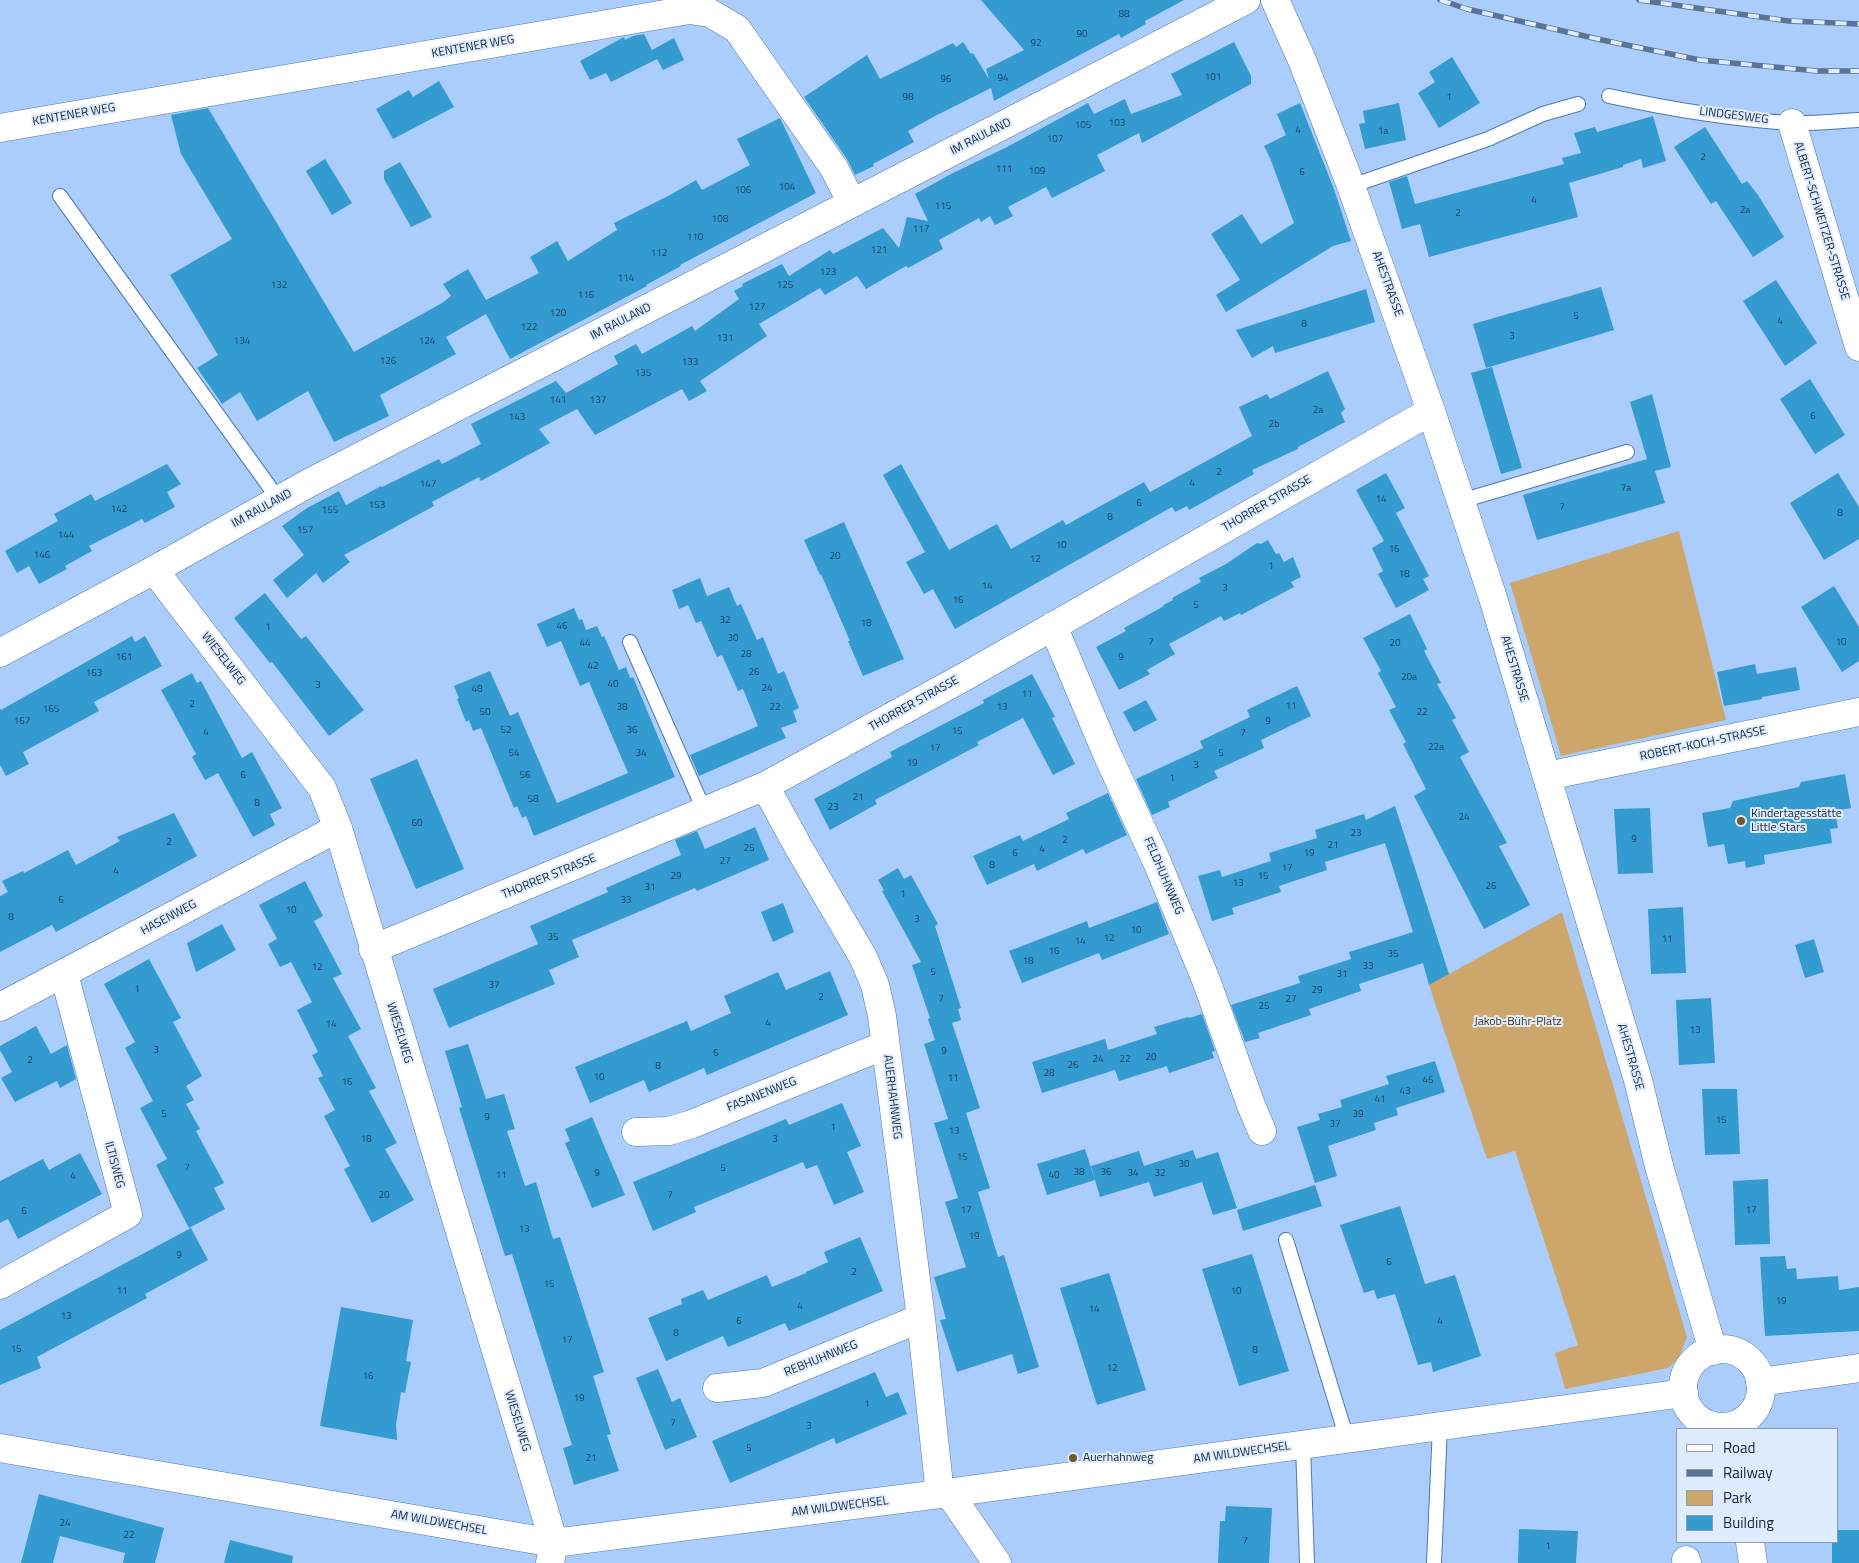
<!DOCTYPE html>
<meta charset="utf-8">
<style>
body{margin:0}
#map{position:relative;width:1859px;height:1563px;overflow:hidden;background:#abcdfc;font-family:"Titillium Web",sans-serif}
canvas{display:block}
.legend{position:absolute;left:1676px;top:1428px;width:162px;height:115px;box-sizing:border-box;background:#dfecfe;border:1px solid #8d9caf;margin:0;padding:6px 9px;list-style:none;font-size:15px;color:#132339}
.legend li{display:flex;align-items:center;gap:10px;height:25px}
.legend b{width:25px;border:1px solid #8d9caf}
</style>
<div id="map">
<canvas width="1859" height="1563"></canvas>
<ul class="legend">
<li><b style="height:6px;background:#fff"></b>Road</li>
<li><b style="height:6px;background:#5b7395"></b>Railway</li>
<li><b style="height:14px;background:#cda66c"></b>Park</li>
<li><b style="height:14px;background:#349bd0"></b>Building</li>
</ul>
</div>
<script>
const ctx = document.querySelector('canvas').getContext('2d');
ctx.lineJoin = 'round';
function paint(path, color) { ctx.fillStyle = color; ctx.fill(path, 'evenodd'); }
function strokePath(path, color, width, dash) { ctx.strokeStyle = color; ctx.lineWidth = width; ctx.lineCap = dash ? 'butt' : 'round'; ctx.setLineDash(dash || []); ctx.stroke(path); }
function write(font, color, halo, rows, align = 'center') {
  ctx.font = font + ' "Titillium Web",sans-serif'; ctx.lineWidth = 4; ctx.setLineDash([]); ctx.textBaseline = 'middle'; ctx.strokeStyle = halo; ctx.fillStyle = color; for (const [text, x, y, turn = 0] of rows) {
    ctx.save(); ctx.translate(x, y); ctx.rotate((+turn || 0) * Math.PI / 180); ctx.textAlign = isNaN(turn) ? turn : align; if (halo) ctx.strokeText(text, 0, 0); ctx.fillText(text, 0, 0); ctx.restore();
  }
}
const green = new Path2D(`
 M1679,531L1726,720L1561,756L1510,583Z
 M1562,912L1687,1337L1679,1358L1668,1368L1565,1389L1555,1353L1578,1345L1515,1151L1487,1159L1429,985Z`);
const building = new Path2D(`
 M981,0H1184L1145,21L1146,24L1121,38L1119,34L994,101L991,88L935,116L908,131L914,142L873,164L874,166L855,175L847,159L804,97L867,55L880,79L953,43L956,47L963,42L971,54L973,53L989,79L986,69L1024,50Z
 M644,34L652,50L674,38L684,60L663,70L657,59L611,82L606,73L590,80L580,61L624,37L625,40L633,36Z
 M1234,42L1251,76V84L1142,143L1139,133L1097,155L1105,171L1052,198L1046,187L1008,207L1013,216L995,225L990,216L981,222L979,218L939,240L943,249L908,268L906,266L866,289L857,276L825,295L820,288L759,324L767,336L700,381L707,391L689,401L682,389L595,435L577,409L539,429L550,443L481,481L479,477L432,502L434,506L344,555L350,562L323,583L316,573L287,598L273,580L304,555L282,526L307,508L339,491L346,505L381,486L382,487L439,459L442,464L481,444L471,424L556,381L566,393L618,364L614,356L636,344L642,354L692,326L695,331L739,299L734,291L743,286L742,284L782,264L789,276L830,250L833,254L883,228L899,248L907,217L928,221L915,194L951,174L1007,147L1088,103L1094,114L1125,99L1131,114L1182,95L1171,74Z
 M1452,57L1480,103L1439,128L1418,93L1435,82L1429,72Z
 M439,81L454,107L393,139L376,109L409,90L413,97Z
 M1300,103L1334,189L1351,241L1333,246L1226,312L1216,295L1240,280L1211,234L1242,214L1261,244L1294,223L1270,158L1264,146L1286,135L1277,114Z
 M1399,103L1406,140L1365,149L1359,124L1365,123L1363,111Z
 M208,108L354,352L442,303L451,296L443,284L468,269L486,300L539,273L530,257L557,241L568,261L617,230L614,223L670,195L696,180L702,190L750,165L737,139L780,118L816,193L680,265L681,266L646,285L647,286L510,359L486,314L446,337L456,354L380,395L389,416L334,442L308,391L257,421L240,392L222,404L197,368L218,355L170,275L232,239L181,154L171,115Z
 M1653,116L1666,161L1643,168L1641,159L1623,165V167L1569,183L1578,217L1429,257L1420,224L1402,229L1389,182L1407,176L1415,204L1564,164L1562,158L1581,153L1574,133L1595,127L1597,132Z
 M1705,127L1742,184L1747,181L1758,195L1784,237L1753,257L1716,201L1711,204L1674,147Z
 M325,159L352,203L332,215L306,171Z
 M400,162L432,217L411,227L384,179V171Z
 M1776,280L1817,343L1785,366L1743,301Z
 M1601,287L1614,330L1486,368L1473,324Z
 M1366,289L1375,322L1275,353L1273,346L1252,358L1236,330Z
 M1492,367L1522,468L1501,474L1471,373Z
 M1328,371L1345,409L1341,413L1345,422L1298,447V449L1252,470L1254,474L1189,510L1187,506L1175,512L1172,507L955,629L933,589L924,594L906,562L925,552L883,475L901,464L949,550L997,524L1011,549L1063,520L1066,525L1144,482L1150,492L1252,436L1239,407L1267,394L1270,399Z
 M1810,379L1845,435L1815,454L1780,399Z
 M1652,394L1671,467L1655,471L1665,503L1537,540L1523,495L1647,459L1630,402Z
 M167,464L181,484L167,492L175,507L145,523L142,519L89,546L92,551L65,566L67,569L39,584L29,566L17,573L5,551L58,521L54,514L91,494L95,501Z
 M1386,473L1405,508L1396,513L1429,576L1423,579L1429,590L1396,608L1378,574L1383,571L1372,548L1384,541L1356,490Z
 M1838,473L1859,507V539L1824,560L1790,503Z
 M844,522L904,659L863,676L848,641H850L821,574L820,575L804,540Z
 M1268,540L1276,554L1279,553L1284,562L1293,557L1301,577L1291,582L1294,587L1241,615L1240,613L1224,621L1221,616L1169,644L1175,654L1147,670L1150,674L1119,690L1096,647L1126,631L1124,628L1164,606L1163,605L1173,600L1172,598L1201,582L1199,578L1226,564L1257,543L1261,544Z
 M700,578L707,596L729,587L737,606L741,604L757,640L763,637L778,674L784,671L799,708L793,711L797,722L781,728L786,738L699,776L690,755L758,726L743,689L738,691L722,655L717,657L701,621L696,623L688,605L679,609L672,590Z
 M1834,586L1859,627V661L1842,672L1801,607Z
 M265,593L301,639L306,636L364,710L329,736L272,662L270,663L234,618Z
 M574,608L579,620L582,619L586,630L597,626L602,637L604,636L619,670L626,667L630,678L633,677L675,777L534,836L526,816L522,818L517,806L514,808L481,728L473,731L469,720L466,722L457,699L459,698L454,686L490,671L510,716L518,712L557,803L628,773L589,682L580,686L561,641L547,647L537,624Z
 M1410,614L1427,649L1424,651L1441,683L1437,684L1456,718L1452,720L1469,752L1460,757L1507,843L1499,846L1530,905L1484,929L1414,796L1426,789L1403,744L1406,742L1389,710L1396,707L1378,673L1381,671L1363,638Z
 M132,636L135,642L145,636L162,666L94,702L99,711L23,752L29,764L6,776L0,765V708L1,710Z
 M1755,664L1757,674L1796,667L1800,690L1762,697V699L1724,706L1717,672Z
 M192,673L197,683L201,681L242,758L252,752L282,808L270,814L275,825L253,837L218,773L205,780L192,757L196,754L161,690Z
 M1032,674L1055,717L1052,718L1075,764L1053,775L1023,718L977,742L979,745L875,800L877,804L830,830L814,799L892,757L890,752L984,703L983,700Z
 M1297,686L1311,716L1261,740L1264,748L1214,771L1218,778L1168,802L1170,807L1152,815L1136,779L1203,748L1200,741L1250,717L1247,710Z
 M1146,700L1157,720L1134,732L1123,712Z
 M417,759L464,869L416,889L370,779Z
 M1845,774L1851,808L1835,811L1838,828L1830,829L1832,843L1764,855L1765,864L1746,868L1745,861L1728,864L1724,844L1708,847L1702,813L1730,808L1733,801L1799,787L1801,782Z
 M1108,793L1127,835L1086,854L1083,849L1037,871L1034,864L987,885L973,856L1020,835L1023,841L1069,819L1066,813Z
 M1395,806L1449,974L1429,985L1423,963L1359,984L1361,991L1309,1009L1311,1015L1258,1033L1260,1038L1245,1042L1231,1005L1300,983L1298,976L1351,959L1349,952L1413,932L1385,843L1325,862L1327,870L1279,886L1281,892L1232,908L1234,914L1212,921L1198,876L1220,870L1222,877L1271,861L1269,853L1317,838L1315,830L1364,814L1366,820Z
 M1650,808L1653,873L1618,874L1614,809Z
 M174,813L197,856L56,932L52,925L0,952V896L8,892L2,881L23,871L24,873L68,850L76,865L120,841L117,837Z
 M755,827L769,860L697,891L695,888L572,940L579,957L549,970L555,984L449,1028L433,989L538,944L530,926L608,892L606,888L681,855L675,840L697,831L705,849Z
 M898,868L904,879L911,875L938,924L935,926L961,1008L958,1009L961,1020L952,1023L980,1108L966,1113L990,1188L978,1192L998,1257L1004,1255L1039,1367L1018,1374L1012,1354L957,1372L940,1320L946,1319L934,1277L966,1267L945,1202L958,1198L934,1123L948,1119L924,1044L935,1040L928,1019L930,1018L912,965L921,962L882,891L884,890L878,880Z
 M305,881L323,916L314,921L342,974L333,978L361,1029L348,1036L376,1088L369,1091L397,1143L385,1149L414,1200L372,1223L344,1169L350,1166L324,1116L335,1110L318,1078L323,1076L312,1055L318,1052L297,1010L312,1002L291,962L280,967L268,944L277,939L259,905Z
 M1157,902L1169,934L1102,960L1099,953L1022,983L1009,951L1087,921L1089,928Z
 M783,903L794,932L773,942L761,912Z
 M1683,907L1686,973L1651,974L1648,909Z
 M222,924L236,950L196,972L187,943Z
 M1814,939L1824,972L1805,978L1795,945Z
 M149,959L181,1018L173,1022L202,1076L186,1086L194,1100L186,1104L200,1129L196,1131L224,1183L214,1188L225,1209L189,1228L156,1165L167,1159L140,1108L153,1101L125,1048L135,1042L104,984Z
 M830,971L848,1015L707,1075L704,1068L649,1092L644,1080L590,1103L575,1067L687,1021L691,1031L731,1013L724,996L778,972L786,990Z
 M1711,998L1715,1063L1679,1065L1676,1000Z
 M1202,1014L1215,1051L1212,1052L1214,1058L1169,1073L1167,1066L1119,1081L1115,1070L1042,1093L1032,1062L1105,1039L1108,1050L1157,1034L1154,1027L1188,1017L1189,1018Z
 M36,1026L51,1054L67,1045L76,1079L60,1088L57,1081L15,1102L1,1078L12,1072L0,1050V1046Z
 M468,1044L486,1099L504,1094L515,1129L507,1131L525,1186L536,1182L553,1239L560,1237L604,1372L593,1376L611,1434L607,1435L619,1471L574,1485L563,1448L572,1445L512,1254L505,1256L459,1108L462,1107L445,1051Z
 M1435,1061L1445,1092L1396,1108L1398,1115L1374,1123L1376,1130L1328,1146L1337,1176L1315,1183L1297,1127L1320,1120L1318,1114L1342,1107L1340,1100L1389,1084L1386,1076Z
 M1702,1089H1737L1740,1154L1705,1155Z
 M842,1103L861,1146L847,1152L864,1192L834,1205L817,1165L806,1169L803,1162L694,1207L696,1212L653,1231L633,1182L786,1119L789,1125Z
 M592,1117L625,1195L592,1208L565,1143L570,1141L565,1129Z
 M1085,1149L1095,1180L1047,1195L1037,1164Z
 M1193,1150L1196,1159L1218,1152L1237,1208L1213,1215L1202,1182L1154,1197L1149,1182L1100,1197L1091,1166L1139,1151L1144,1166Z
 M80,1153L102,1194L18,1239L8,1219L0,1223V1181L43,1159L49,1170Z
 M1768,1179L1770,1244L1735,1245L1733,1181Z
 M1315,1185L1322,1206L1243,1231L1237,1210Z
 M1400,1206L1425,1284L1455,1275L1481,1356L1433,1372L1431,1362L1418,1365L1395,1294L1377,1299L1374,1290L1364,1293L1340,1225Z
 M191,1228L208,1260L145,1294L147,1298L37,1357L41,1368L0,1385V1330Z
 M860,1237L883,1291L789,1331L785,1323L728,1347L723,1336L666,1361L648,1318L682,1304L681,1299L703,1290L708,1300L767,1275L772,1287L806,1273V1272L828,1262L824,1252Z
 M1252,1254L1289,1371L1239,1386L1202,1269Z
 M1785,1256L1787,1269L1796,1268L1797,1279L1838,1276L1839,1290L1859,1287V1331L1765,1336L1760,1257Z
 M1109,1273L1146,1390L1097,1405L1060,1288Z
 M341,1307L413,1320L406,1361L411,1362L405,1393L401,1392L396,1425L397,1440L320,1426Z
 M658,1369L672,1402L680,1398L697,1437L665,1450L636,1378Z
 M875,1372L886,1397L898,1392L907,1414L836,1444L834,1438L730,1483L712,1441Z
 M39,1494L164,1528L155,1563H123L125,1553L60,1536L53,1563H21Z
 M1226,1506L1272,1508L1269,1563H1218L1220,1521H1225Z
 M1519,1529L1578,1531L1576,1563H1518Z
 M1838,1530H1859V1563H1832V1542H1838Z
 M230,1540L293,1556L292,1563H224Z`);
const service = new Path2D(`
 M1609,96C1669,109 1730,119 1790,123C1813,124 1836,121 1859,120
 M1351,186L1488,139L1543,114L1578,104
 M60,196L279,500
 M1461,501L1627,452
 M630,642L705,812
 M1286,1240L1347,1439
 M1303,1445L1307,1563
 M1434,1563L1440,1426`);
const minor = new Path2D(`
 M1792,123L1859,347
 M0,128L689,10L710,13L737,29L834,168L852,203
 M154,570L322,788L338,828L554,1543L550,1563
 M1053,626L1107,754L1157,862L1206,980L1251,1105L1262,1131
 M1547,776L1859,712
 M765,786L799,848L863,957L875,985L882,1016L921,1318L940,1494
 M373,949L765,786L964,677L1431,411
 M0,1007L338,828
 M636,1132L669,1131L692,1124L885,1045
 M0,1285L128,1214L64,974
 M1760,1382L1859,1368
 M717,1388L763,1383L921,1318
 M0,1448L554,1543L940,1494L1684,1393
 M949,1493L997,1563
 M1686,1560L1687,1563`);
const tertiary = new Path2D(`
 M1275,0L1302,60L1351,186L1431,411L1493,598L1638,1080L1659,1166L1713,1351
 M0,653L154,570L309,483L1246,0
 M1683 1388a39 39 0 1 1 78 0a39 39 0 1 1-78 0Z
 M1750,1542L1753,1563`);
const rail = new Path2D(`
 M1440,0L1467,9L1602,40L1700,60L1817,71H1859
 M1639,0L1789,21L1859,24`);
const markers = [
 [1741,821,5,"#74572b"],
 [1073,1458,5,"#74572b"]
];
const numberNames = [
 ["88",1124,15],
 ["90",1082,35],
 ["92",1036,44],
 ["101",1213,78],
 ["94",1003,79],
 ["96",946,80],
 ["98",908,98],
 ["1",1449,98],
 ["103",1117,124],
 ["105",1083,126],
 ["4",1298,131],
 ["1a",1383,132],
 ["107",1055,140],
 ["2",1703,158],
 ["111",1004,170],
 ["109",1037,172],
 ["6",1302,173],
 ["104",787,188],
 ["106",743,191],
 ["4",1534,201],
 ["115",943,207],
 ["2a",1745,211],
 ["2",1458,214],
 ["108",720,220],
 ["117",921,230],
 ["110",695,238],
 ["121",879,251],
 ["112",659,254],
 ["123",828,273],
 ["114",626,279],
 ["132",279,286],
 ["125",785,286],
 ["116",586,296],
 ["127",757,308],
 ["120",558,314],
 ["5",1576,317],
 ["4",1780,322],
 ["8",1304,325],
 ["122",529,328],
 ["3",1512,337],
 ["131",725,339],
 ["134",242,342],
 ["124",427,342],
 ["126",388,362],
 ["133",690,363],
 ["135",643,374],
 ["141",558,401],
 ["137",598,401],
 ["2a",1318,411],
 ["6",1813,417],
 ["143",517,418],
 ["2b",1274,425],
 ["2",1219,473],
 ["4",1192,484],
 ["147",428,485],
 ["7a",1626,489],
 ["14",1381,500],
 ["6",1139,504],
 ["153",377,506],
 ["7",1562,508],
 ["142",119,510],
 ["155",330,511],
 ["8",1840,514],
 ["8",1110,518],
 ["157",305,531],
 ["144",66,536],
 ["10",1061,546],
 ["16",1394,550],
 ["146",42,556],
 ["20",835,557],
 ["12",1035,560],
 ["1",1271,567],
 ["18",1404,575],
 ["14",987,587],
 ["3",1225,589],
 ["16",958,601],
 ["5",1196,606],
 ["32",725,621],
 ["18",866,624],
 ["46",562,627],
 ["1",268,628],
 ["30",733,639],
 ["7",1151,643],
 ["10",1841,643],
 ["44",585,644],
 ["20",1395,644],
 ["28",746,655],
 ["161",124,658],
 ["9",1121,658],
 ["42",593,667],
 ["26",754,673],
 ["163",94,674],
 ["20a",1409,678],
 ["40",613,685],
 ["3",318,686],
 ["24",767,689],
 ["48",477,690],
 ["11",1027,695],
 ["2",192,705],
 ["11",1291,707],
 ["38",622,708],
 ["22",775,708],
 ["13",1002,708],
 ["165",51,710],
 ["50",485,713],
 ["22",1422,713],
 ["167",22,722],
 ["9",1268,722],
 ["52",506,731],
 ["36",632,731],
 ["15",957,732],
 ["4",206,733],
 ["7",1243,734],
 ["22a",1436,748],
 ["17",935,749],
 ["54",514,754],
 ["34",641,754],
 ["5",1221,754],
 ["19",912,764],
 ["3",1196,766],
 ["6",243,776],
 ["56",525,776],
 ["1",1172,779],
 ["21",858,798],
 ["58",533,800],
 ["8",257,804],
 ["23",833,808],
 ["24",1464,818],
 ["60",417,824],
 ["23",1356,834],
 ["9",1634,840],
 ["2",1065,841],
 ["2",169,843],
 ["21",1333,846],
 ["25",749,849],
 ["4",1042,850],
 ["6",1015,854],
 ["19",1309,854],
 ["27",725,862],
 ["8",992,866],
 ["17",1287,869],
 ["4",116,872],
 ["29",676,877],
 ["15",1263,877],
 ["13",1238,884],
 ["26",1491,887],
 ["31",650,888],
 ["1",903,895],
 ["6",61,901],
 ["33",626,901],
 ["10",291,911],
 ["8",11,918],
 ["3",917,920],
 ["10",1136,931],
 ["35",553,938],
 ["12",1109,939],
 ["11",1667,940],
 ["14",1080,942],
 ["16",1054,952],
 ["35",1393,955],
 ["18",1028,962],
 ["33",1368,967],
 ["12",317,968],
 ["5",933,973],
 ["31",1342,975],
 ["37",494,986],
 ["1",137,990],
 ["29",1317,991],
 ["2",821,998],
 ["7",941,1000],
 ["27",1291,1000],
 ["25",1264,1007],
 ["4",768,1024],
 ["14",331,1025],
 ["13",1695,1031],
 ["3",156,1051],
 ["9",944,1052],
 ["6",716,1054],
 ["20",1151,1058],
 ["24",1098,1060],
 ["22",1125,1060],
 ["2",30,1061],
 ["26",1073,1066],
 ["8",658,1067],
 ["28",1049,1074],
 ["10",599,1078],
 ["11",953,1079],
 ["45",1428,1081],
 ["16",347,1083],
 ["43",1405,1092],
 ["41",1380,1100],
 ["5",164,1115],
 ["39",1358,1115],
 ["9",487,1118],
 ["15",1721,1121],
 ["37",1335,1125],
 ["1",833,1128],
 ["13",954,1132],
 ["18",366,1140],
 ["3",775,1140],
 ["15",962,1158],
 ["30",1184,1165],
 ["7",187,1169],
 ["5",723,1169],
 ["38",1079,1173],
 ["36",1106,1173],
 ["9",597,1174],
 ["34",1133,1174],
 ["32",1160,1174],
 ["11",501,1176],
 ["40",1054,1176],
 ["4",73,1177],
 ["20",384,1196],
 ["7",670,1196],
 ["17",966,1211],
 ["17",1751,1211],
 ["6",24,1212],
 ["13",524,1230],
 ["19",974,1237],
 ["9",179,1256],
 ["6",1389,1263],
 ["2",854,1273],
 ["15",549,1285],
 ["11",122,1292],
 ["10",1236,1292],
 ["19",1781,1302],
 ["4",800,1307],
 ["14",1094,1310],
 ["13",66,1317],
 ["6",739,1322],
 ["4",1440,1322],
 ["8",676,1334],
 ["17",567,1341],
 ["15",16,1350],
 ["8",1255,1351],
 ["12",1112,1369],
 ["16",368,1377],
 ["19",579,1399],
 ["1",867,1405],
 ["7",673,1424],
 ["3",809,1427],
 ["5",749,1449],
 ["21",591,1459],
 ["24",65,1524],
 ["22",129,1536],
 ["7",1245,1542],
 ["1",1548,1547]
];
const streetNames = [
 ["KENTENER WEG",473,47,-10],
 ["KENTENER WEG",74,115,-10],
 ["LINDGESWEG",1734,116,7],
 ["IM RAULAND",981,137,-27],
 ["ALBERT-SCHWEITZER-STRASSE",1821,221,73],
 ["AHESTRASSE",1387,284,70],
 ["IM RAULAND",621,322,-27],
 ["THORRER STRASSE",1267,504,-30],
 ["IM RAULAND",262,509,-29],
 ["WIESELWEG",223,659,52],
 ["AHESTRASSE",1514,669,73],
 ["THORRER STRASSE",914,704,-29],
 ["ROBERT-KOCH-STRASSE",1703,744,-12],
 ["FELDHUHNWEG",1163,876,67],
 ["THORRER STRASSE",549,877,-22],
 ["HASENWEG",169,918,-28],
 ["WIESELWEG",399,1033,73],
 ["AHESTRASSE",1630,1057,74],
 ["FASANENWEG",762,1095,-22],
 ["AUERHAHNWEG",892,1097,83],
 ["ILTISWEG",114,1165,75],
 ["REBHUHNWEG",821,1359,-22],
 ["WIESELWEG",517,1421,73],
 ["AM WILDWECHSEL",1242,1453,-8],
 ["AM WILDWECHSEL",840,1507,-7],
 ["AM WILDWECHSEL",439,1523,10]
];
const poiNames = [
 ["Kindertagesstätte",1751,814],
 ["Little Stars",1751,828],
 ["Auerhahnweg",1083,1458]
];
const parkNames = [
 ["Jakob-Bühr-Platz",1518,1022]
];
paint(green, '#cda66c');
paint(building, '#349bd0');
strokePath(service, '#5078ad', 16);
strokePath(minor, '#5078ad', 29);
strokePath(tertiary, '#5078ad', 29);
strokePath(service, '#fff', 14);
strokePath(minor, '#fff', 28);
strokePath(tertiary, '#fff', 28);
strokePath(rail, '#5b7395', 5.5);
strokePath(rail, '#dfecfe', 4, [11]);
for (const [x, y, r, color] of markers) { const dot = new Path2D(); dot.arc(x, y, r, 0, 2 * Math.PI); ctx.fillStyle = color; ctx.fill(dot); strokePath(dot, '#dfecfe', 2); }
write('10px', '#1b415f', null, numberNames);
write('12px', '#132339', '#dfecfe', streetNames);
write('12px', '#132339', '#dfecfe', poiNames, 'left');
write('12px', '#4b3510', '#dfecfe', parkNames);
</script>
